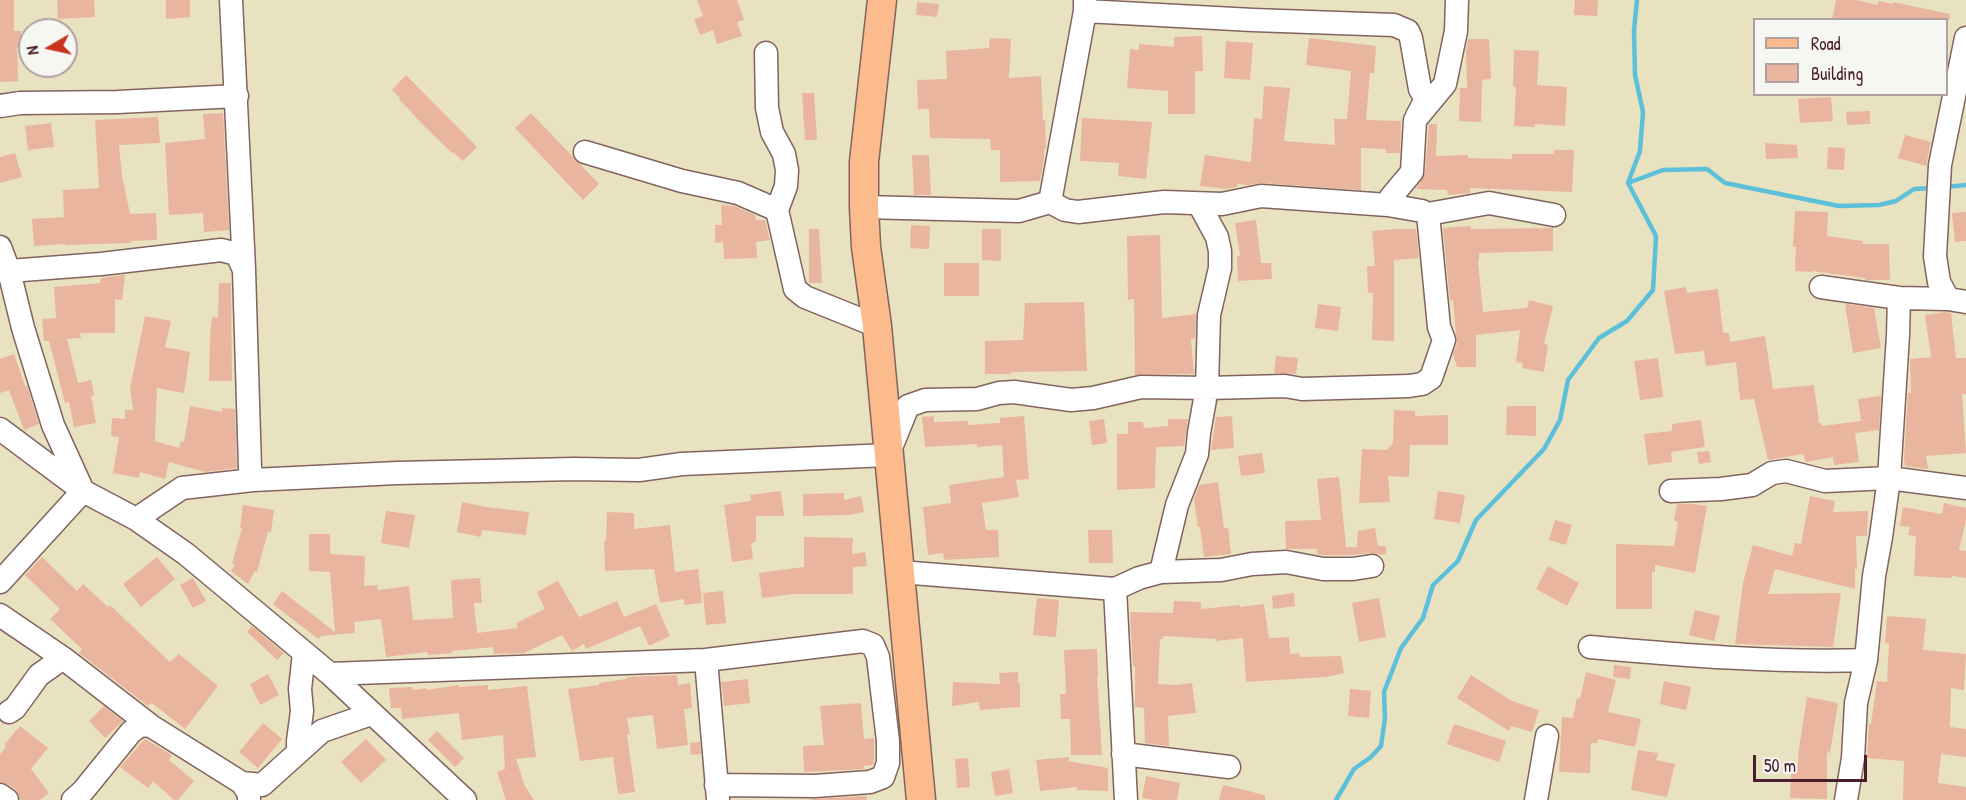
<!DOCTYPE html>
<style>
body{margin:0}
#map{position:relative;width:1966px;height:800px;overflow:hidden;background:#e9e2c0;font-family:"Patrick Hand",sans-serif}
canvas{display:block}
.legend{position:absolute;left:1753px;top:18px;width:195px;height:78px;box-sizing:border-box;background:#f6f6f2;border:2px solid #b1a0a2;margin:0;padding:8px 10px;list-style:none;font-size:18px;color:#4a1f2b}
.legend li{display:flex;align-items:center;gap:12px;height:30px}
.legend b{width:30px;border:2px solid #b1a0a2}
.north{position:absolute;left:18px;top:18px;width:60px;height:60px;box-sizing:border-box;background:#f6f6f2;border:2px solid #b1a0a2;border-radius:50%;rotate:261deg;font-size:16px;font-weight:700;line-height:24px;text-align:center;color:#4a1f2b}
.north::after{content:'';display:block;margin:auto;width:21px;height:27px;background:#c8321e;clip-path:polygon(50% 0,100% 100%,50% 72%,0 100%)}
.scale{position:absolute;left:1753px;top:755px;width:114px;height:27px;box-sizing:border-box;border:3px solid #4a1f2b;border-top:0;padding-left:8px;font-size:18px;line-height:21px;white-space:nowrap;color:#4a1f2b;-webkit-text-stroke:4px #f6f6f2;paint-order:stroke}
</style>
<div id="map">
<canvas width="1966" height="800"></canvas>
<ul class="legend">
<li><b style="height:8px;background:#fbbb8d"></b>Road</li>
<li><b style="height:16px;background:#eab59e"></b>Building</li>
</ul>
<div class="north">N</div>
<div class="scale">50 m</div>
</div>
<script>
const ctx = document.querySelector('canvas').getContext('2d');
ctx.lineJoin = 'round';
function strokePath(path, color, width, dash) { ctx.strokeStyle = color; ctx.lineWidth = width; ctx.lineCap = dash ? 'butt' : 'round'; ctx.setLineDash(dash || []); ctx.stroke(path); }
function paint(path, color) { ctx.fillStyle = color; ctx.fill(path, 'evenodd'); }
const stream = new Path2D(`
 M1628,183L1663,170L1707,169L1725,183L1839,206L1879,205L1896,201L1914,189L1933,188
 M1945,187L1966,185
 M1336,800L1354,769L1371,757L1381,746L1385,718L1384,692L1401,648L1423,618L1433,585L1458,561L1476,520L1544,449L1560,420L1568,380L1599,338L1627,321L1653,290L1656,236L1628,183L1640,151L1643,112L1635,75L1634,30L1637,0`);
const building = new Path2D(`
 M0,0H14V31H21V48L17,47L18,81L0,82Z
 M57,0H94L95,17L58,19Z
 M166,0H190V17L166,19Z
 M697,0H737L744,20L737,22L742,36L717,44L713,30L700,35L694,19L703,16Z
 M1575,0H1598L1597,16L1574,15Z
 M1836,0H1856L1878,5V1L1893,4V2L1950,14L1949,20H1832Z
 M917,2L939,4L937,17L916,15Z
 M1202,36L1203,71H1195V114H1168V91L1127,88L1130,49L1139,50V44L1174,47V37Z
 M990,38L1011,39L1009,78L1041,76L1043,120H1045L1046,149H1044V160L1040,181L1000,182V150H991L990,139L930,138L929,109H918L917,80L947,79L946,51L989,48Z
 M1309,38L1376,46L1374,73H1370L1366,120L1401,121L1400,153H1386V149L1361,148V190L1262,183L1249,185L1237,184V187L1226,189L1200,186L1205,155L1251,162L1254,118L1262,119L1264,86L1290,88L1284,141L1335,145L1334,119H1347L1351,71L1306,65Z
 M1468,39H1489L1491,79L1482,80L1481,122L1459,121L1460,88H1467L1466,51Z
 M1226,41L1253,43L1250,80L1224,78Z
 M1514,50L1539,51L1537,85L1567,87L1565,126L1535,124V127L1514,126L1516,87L1513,86Z
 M406,75L477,147L463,161L453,152L452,153L424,126L399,99L400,98L392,90Z
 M802,93H814L817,140H805Z
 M1831,97L1833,121L1800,123L1798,99Z
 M1870,111V124L1847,125L1846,112Z
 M223,113L229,230L204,232L203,213L169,215L165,143L205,139L203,114Z
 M531,113L599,184L583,200L515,128Z
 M158,117L160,143L119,145L122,176L130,214L156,213L157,240L130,241L131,243L66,245L65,244L34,246L32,219L64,217L63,190L99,188L95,120Z
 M1082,118L1152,122L1146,179L1118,176L1119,163L1080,161Z
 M51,123L54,147L28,150L25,126Z
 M1429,124H1437L1436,156L1468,155V158L1512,159V154H1554V150H1574L1572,192L1470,188V193L1448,195L1447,190L1416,189L1425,173Z
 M1905,135L1931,142L1926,166L1898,158Z
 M1765,143L1797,145L1798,158L1766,159Z
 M1828,147L1845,148L1844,170L1827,169Z
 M15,153L22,177L0,183V157Z
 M912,155H929L931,195H914Z
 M721,205L734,206L755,215L756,220H765L770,240L756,242L757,258L724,259L723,242L715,243V225H722Z
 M1795,211L1828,212L1827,236L1863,241L1862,244H1889L1890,280H1866L1865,278L1812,271V272L1795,271L1796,247H1793Z
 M1966,212V241L1955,242L1952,213Z
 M1256,220L1261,263H1271L1272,279L1238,281L1237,257L1240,256L1235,223Z
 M911,225L930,226L929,249L910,248Z
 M1470,226L1471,229L1553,228V251L1479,253V262H1478L1483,312L1527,308L1529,300L1553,306L1544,344L1548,345L1544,372L1522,368L1523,363L1516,362L1520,330L1476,335V367H1457L1453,354L1457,344L1453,300L1450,301L1443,228Z
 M809,229H819L822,283H809Z
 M982,229H1001V261L982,260Z
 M1395,229H1416L1419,258L1394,260V341L1372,340L1373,293H1368L1367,266H1375L1372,231Z
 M1160,235L1162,318L1196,314L1195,338L1191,339L1194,374L1135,375L1134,299L1128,300L1127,236Z
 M944,263H979V296H944Z
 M125,275L122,300L115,299V333H80L81,338L67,339L78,383L91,380L94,395L91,396L96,423L74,427L69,402L65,403L49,341H44L42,319L56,318L54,287L100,283L101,278Z
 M219,283H231L232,381H209L210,335L212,317L218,318Z
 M1686,287L1687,293L1718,289L1723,333H1729L1730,342L1765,336L1773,389L1814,385L1819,423H1821L1822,426L1861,421L1858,399L1881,396L1879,430L1855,433L1859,462L1834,465L1833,457L1806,462L1803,454L1768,460L1754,399L1740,400L1736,362L1706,366L1704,351L1675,354L1664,291Z
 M1084,302L1087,371L1011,372V374H985V341L1023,340L1025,303Z
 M1318,304L1341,307L1338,331L1315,328Z
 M1847,304L1874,308L1881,348L1853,353L1845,305Z
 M1945,312L1951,313L1956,358H1966V394H1962L1966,453L1926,456L1928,469L1905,466L1904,459L1908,393H1911L1910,359L1931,357L1925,315Z
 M145,316L171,321L165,347L190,352L184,393L157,388L155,441L179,448L181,441L184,442L190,406L222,412V408L235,409L237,468L205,472L169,462L165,479L140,472L139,478L113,473L119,437L111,436L112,418L125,419V410H133L130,388Z
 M14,354L25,386H27L39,424L24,430L9,390L0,393V359Z
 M1276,356L1298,358L1296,374L1274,373Z
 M1658,358L1663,397L1640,400L1634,361Z
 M1507,406H1536V436L1506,435Z
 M1394,410L1415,411V416L1448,415V445H1410L1409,477L1388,476L1390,502L1359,503L1362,449L1387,450L1393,443Z
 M934,416V422L968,421V425L1000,423V418L1024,416L1029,479L1016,480L1019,497L982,503L986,530H998L999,557L944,560L943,553L928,555L923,507L951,503L949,485L1004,477L1002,445L977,447V444L925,447L922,417Z
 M1232,416L1234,448L1211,450L1216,417Z
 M1104,419L1107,443L1092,445L1089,421Z
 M1168,419H1188L1184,446L1156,447L1155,488L1117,490V434H1128V422H1143L1144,428L1168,426Z
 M1701,420L1705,447L1671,452L1672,462L1648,465L1644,434L1672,431V424Z
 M1709,451L1711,462L1699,464L1697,452Z
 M1262,453L1265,473L1241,476L1238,456Z
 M1339,477L1346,547H1357L1358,531L1375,528L1378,546H1386V554L1380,555L1370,553L1352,555H1324L1317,554V549H1286L1285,521L1321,520L1317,479Z
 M1218,482L1224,528H1228L1231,554L1204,557L1200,527H1198L1194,499L1199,485Z
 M781,491L784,516H756V541L751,544L753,559L732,562L724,505L751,501L750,495Z
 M1438,491L1465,495L1460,523L1434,519Z
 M844,493V500L861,496L864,512L849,515L803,516V494Z
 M1810,496L1835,501L1833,512L1868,511L1867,536H1856L1857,569H1855V589L1775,569L1768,594L1841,593L1833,647L1735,644L1743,583L1753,545L1792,556L1795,543L1801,544Z
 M462,502L486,507L529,512L526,535L482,530L481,537L457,532Z
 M1944,503L1966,508V520L1959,550L1966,551V578L1952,576V578L1914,576L1916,536L1908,535L1910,527L1900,526L1903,507L1942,514Z
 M1677,504H1693L1707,506L1695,573L1655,565V572H1652V609H1616V544L1674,546L1678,522L1674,521Z
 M243,505L274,510L271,532H268L257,572L255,571L248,584L231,571L235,565L232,564L242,528H240Z
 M386,511L415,515L409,548L381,543Z
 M607,512L634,513V529L670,525L675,572L698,569L702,603L684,605V599L660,603L654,569L605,571L604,541H606Z
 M1555,520L1572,525L1566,545L1549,540Z
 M1088,530H1112L1113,563H1089Z
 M309,534H330V554L365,556L364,586L377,585L378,590L409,586L413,620L453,618L451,580L480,578L482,603H474L477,633L518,628L516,623L545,609L537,592L558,581L579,617L617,601L624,617L656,604L670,636L649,646L640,626L586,649L584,644L572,651L562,635L524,653L494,654L493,647L452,651V653L428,655L427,652L386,657L381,619L354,622L355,633L321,636L318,639L273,604L282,591L335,632L330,572L309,571Z
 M804,537L853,538L852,554L865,552L867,566L853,567V594H793L762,598L759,573L804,567Z
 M42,557L77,591L83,584L108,607L110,605L170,662L179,654L218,686L185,729L152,703L148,706L79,653L82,649L50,619L60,609L25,575Z
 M157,557L175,579L141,607L123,584Z
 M1548,566L1579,583L1567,606L1536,589Z
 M193,578L206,601L193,608L180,585Z
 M723,591L726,623L706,625L703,593Z
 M1294,593L1295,606L1273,609L1272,596Z
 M1037,598L1059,600L1056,637L1033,635Z
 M1379,598L1386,637L1359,642L1352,603Z
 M1174,601L1201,602V609L1240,605V607L1264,604L1269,638L1289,637L1290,654L1299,653L1300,657L1341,656L1344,673L1326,677L1246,682L1243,638L1216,641V639L1163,636V639H1160L1158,684L1177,685L1192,683L1196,713L1168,716L1169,746L1145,743L1144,708L1135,707V666H1133L1130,612L1173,613Z
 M1695,610L1720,616L1714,641L1689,635Z
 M1887,616L1926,619L1923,650L1966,654L1964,690L1951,688L1950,727L1966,729V757L1941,754L1938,783L1966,787V800H1903L1904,761L1867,758L1869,724H1871L1877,681L1887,682L1889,643H1885Z
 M252,626L284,653L277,660L247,632Z
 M1097,649L1098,677H1097L1102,755H1071L1070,719H1061L1060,694H1066L1064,650Z
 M1614,665L1631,667L1630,679L1613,677Z
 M1018,672V683H1020V707L980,710L979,702L952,706L953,682L1000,684L999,673Z
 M1586,672L1616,680L1608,712L1641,719L1635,747L1598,739L1597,743H1591L1590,773L1559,772L1562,717L1573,718L1577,698L1580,699Z
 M268,674L279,695L260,705L250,684Z
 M677,675L678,685L690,683L692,708L684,709L688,745L657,749L653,715L627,718L630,734H627L635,792L618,794L613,757L580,761L568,689L599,685V683L627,679V677Z
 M1471,675L1512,701L1539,710L1532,732L1511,726L1509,731L1457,698Z
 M748,679L750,703L724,706L721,682Z
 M1664,681L1691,687L1686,710L1660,704Z
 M459,685V687L488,685V690L527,686L536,757L516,759L525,786L534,800H506L497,772L505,769L503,735L462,740L459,713L402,719L401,708H391L389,688L412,687L413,690L426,688V690Z
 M1350,689L1371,691L1369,718L1348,716Z
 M1807,697L1838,703L1830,753L1827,752V799L1790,798L1791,773H1797L1799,749Z
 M861,703L864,739L874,738V761L873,765L864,766V769L804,772L803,746L824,745L820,706Z
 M104,706L123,721L105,738L89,721Z
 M263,723L282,739L258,768L239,752Z
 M1454,724L1506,741L1499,762L1447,744Z
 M20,726L48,748L31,769L49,793L40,800H21L15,789L7,784L0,782V754L6,747L4,745Z
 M437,731L464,758L455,767L428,740Z
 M145,739L172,755L169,760L194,781L178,800H174L153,781L148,788L120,767Z
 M366,739L386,760L361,783L341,762Z
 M700,742L701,754L691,755L690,743Z
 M1638,750L1658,753L1656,760L1675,764L1667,797L1631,790Z
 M1069,757L1068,761L1108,768V791L1077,790V787L1040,791L1036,760Z
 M968,758L970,787L957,788L955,759Z
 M1009,769L1013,793L995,796L991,772Z
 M1146,776L1180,783L1177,800H1154L1142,798Z
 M1223,785L1265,795V800H1219Z
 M867,796V800H811V799Z`);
const minor = new Path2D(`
 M231,0L244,268
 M1085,11L1253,20L1394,25L1408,31L1411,38L1420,89L1426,99L1417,116
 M766,53L767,108L772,132L784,154L787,170L786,186L777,210L795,289L805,297L877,326
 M0,106L20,103L118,102L237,96
 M585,152L682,181L738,193L777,210
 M1050,202L1085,11V0
 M864,207L1019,211L1050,202L1065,210L1078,212L1164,202L1222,204L1261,196L1388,205L1391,197L1412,172L1415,120L1445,84L1456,31L1457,0
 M1428,214L1489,203L1554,215
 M0,247L9,271L23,328L53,425L83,491L136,519L186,554L330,674L465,800
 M9,271L101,264L221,250L237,254L244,270L250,468L253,480
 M1821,287L1899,298L1948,299L1966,302
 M1948,299L1939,282L1935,256L1940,165L1966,38
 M0,429L83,491L0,582
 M1671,491L1721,489L1752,485L1772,473L1786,471L1825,481L1889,478L1966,488
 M136,519L182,488L253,480L397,473L574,469L639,470L682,464L888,455L908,406L925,400L977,399L999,393L1014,392L1071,400L1093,398L1141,387L1207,388L1285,386L1302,389L1409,386L1422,384L1431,378L1444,340L1439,327L1428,214L1422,211L1388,205
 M900,572L1115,589L1139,578L1161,572L1221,570L1252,564L1286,562L1323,569H1353L1372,566
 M1161,572L1177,505L1197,454L1199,433L1207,388L1209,315L1220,268V251L1217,237L1199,204
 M1115,589L1126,800
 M0,615L63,658L151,726
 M1590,647C1682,655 1774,663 1866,660
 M706,660L718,799
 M330,674L706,660L863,641L873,645L878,657L888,741V763L883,777L870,782L815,786L716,785
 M9,712L15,708L39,675L63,658
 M298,752V741L302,711L300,689L304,653
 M1123,754L1229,767
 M242,783L262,785L322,731L371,714
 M0,795L7,800
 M73,800L83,791L131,732L141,725L151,726L242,783L249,794V800
 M1536,800L1547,736
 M1846,800L1853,758L1856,703L1866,660L1874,576L1881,537L1889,478L1898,335L1899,298`);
const major = new Path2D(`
 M882,0L864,162V207L866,247L877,326L921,800`);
strokePath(stream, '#5cc0da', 4.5);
paint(building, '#eab59e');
strokePath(minor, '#82635f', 25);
strokePath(major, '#82635f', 31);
strokePath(minor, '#fff', 22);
strokePath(major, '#fbbb8d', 28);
</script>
